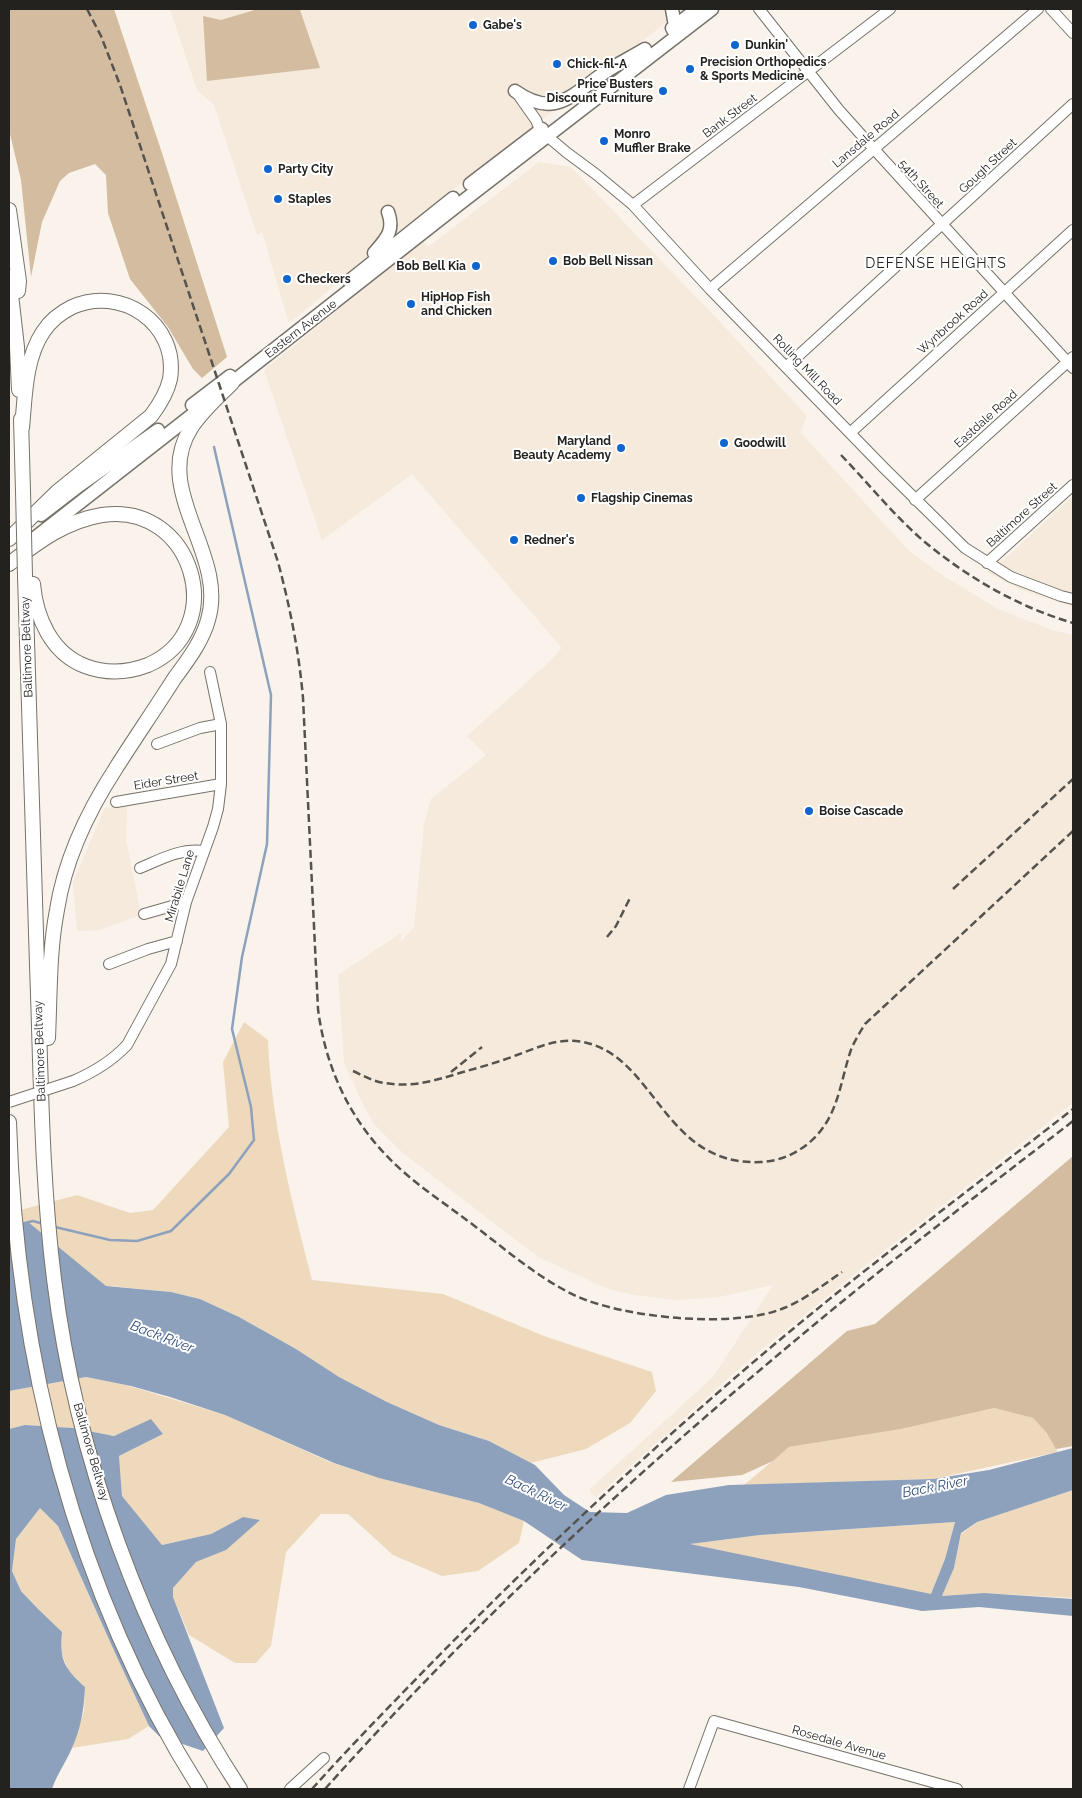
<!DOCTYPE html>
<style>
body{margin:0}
#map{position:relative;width:1082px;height:1798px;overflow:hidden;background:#f9f3eb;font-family:Raleway,sans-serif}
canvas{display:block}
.frame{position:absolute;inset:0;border:10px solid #24221f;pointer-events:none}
</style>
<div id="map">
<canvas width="1082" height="1798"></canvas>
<div class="frame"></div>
</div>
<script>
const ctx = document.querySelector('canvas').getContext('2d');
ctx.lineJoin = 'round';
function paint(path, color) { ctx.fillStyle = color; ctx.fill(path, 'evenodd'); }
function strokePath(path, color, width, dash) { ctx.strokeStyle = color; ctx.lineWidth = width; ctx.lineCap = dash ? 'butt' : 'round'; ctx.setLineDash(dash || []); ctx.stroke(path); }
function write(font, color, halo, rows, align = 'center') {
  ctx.font = font + ' Raleway,sans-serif'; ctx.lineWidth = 4; ctx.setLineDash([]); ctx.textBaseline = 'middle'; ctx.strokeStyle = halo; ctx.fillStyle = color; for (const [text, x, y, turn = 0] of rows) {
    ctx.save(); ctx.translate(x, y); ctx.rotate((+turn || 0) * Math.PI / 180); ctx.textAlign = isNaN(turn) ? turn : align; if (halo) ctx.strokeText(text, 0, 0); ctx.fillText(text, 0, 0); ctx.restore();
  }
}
const built = new Path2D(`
 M170,9H683L418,217L289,323L262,232L257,235L214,105L197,90Z
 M539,162L571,167L719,321L807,416L800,432L909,551L942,575L998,609L1052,630L1073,635V1103L861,1269L744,1364L595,1498L589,1490L713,1377L773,1285L719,1297L676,1300L634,1295L608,1289L538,1257L404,1154L374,1124L364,1106L344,1063L338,975L401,933V942L414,927L424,824L431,799L486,755L467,736L548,663L562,648L412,474L322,540L264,370L423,241L428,247Z
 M1073,496V607L1019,589L987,572L1006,558Z
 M127,806L126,839L141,915L99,930L77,931L73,882L105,808Z`);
const green = new Path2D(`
 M244,1022L268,1040C271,1121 292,1202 312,1280L443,1294L544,1336L652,1372L656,1391L630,1423L586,1449L531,1463L489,1441L439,1425L387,1402L335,1375L296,1349L239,1317L200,1299L171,1292L111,1286L9,1299V1213L77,1195L130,1213L153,1210L229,1127L223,1062Z
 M86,1377L126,1385L225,1415L330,1462L379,1478L479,1503L524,1521L519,1543L478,1571L442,1576L393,1555L348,1514H321L286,1552L271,1646L256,1663H235L189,1635L173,1597V1588L196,1562L226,1550L243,1517L211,1534L162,1545L122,1497L119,1456L163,1434L151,1420L114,1436L73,1428L26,1425L9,1429V1391Z
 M994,1408L1033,1418L1046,1432L1058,1452L933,1479L744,1485L789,1447L901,1429Z
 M1073,1490V1598L984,1593L942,1596L954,1568L961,1534L977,1522Z
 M40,1508L58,1526L116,1655L149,1726L128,1739L72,1748L84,1711L85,1687L69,1672L60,1649L38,1609L21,1591L12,1571L16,1539Z
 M955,1522L945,1559L931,1595L688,1544L760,1535Z`);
const forest = new Path2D(`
 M9,9H114L162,153L227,357L202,378L193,369L168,327L130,279L108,213L106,175L95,164L69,173L60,181L42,222L31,277L21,180L9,130Z
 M258,9H298L300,10L320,68L207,81L203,16L221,20Z
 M1073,1156V1446L1056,1449L1046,1432L1033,1418L994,1408L901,1429L789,1447L773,1461L742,1475L671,1482L847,1331L875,1324Z`);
const water = new Path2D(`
 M28,1222L106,1286L171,1292L200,1299L239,1317L296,1349L339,1377L387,1402L439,1425L489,1441L535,1465L564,1495L590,1512L627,1513L666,1495L729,1485L933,1479L989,1470L1073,1448V1490L977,1522L961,1533L954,1568L942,1596L984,1593L1073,1599V1616L979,1607L922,1611L799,1587L582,1560L524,1521L479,1503L379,1478L334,1463L225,1415L170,1397L131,1386L86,1377L9,1391V1228ZM955,1522L945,1559L931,1594L690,1544L760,1535Z
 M151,1419L163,1434L119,1456L122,1496L162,1545L211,1534L243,1517L260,1520L226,1550L196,1562L173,1588V1597L224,1728L203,1751L159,1736L149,1726L116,1655L58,1526L40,1508L16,1539L12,1571L21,1591L38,1609L62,1632C59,1660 65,1669 85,1687C84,1709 81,1728 72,1748C66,1762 57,1774 52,1789H9V1429L25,1425L73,1428L114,1436Z`);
const stream = new Path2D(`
 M21,1224L33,1221L44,1224
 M55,1227L110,1240L137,1241L171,1231L229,1174L254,1140L251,1107L232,1029L242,957L267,844L271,695L214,447`);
const minor = new Path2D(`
 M759,9L839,110L874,149L1073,368
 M1051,9L1073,33
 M517,93L536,120L540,130L566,152L597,175L633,205L710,289L884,468L965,548L1011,577L1061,596L1073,599
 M633,205L890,9
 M710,289L1038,9
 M786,367L1073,104
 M850,433L1073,230
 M915,500L1073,357
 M987,563L1073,485
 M157,744L200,728L221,724
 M116,802L221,784
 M140,868C161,859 181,848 204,851
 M144,914L186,902
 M109,964L148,949L177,941
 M73,1081C94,1072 111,1062 127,1045L171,964L186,902L213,827L218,809L221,784V724L210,672
 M290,1789L324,1758
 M689,1789L714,1721L957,1789`);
const major = new Path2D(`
 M672,9L675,26L673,30
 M672,28L697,9
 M515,91C553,118 570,97 601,75C615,65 630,58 645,49
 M470,184L542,129
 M374,253C386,239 395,231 388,212
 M349,281L453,198
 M225,388L458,205L712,9
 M192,405L230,376
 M41,515L80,485L158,430
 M27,544L206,404`);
const highway = new Path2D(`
 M9,210L19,281L18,291
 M9,277L17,347L19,390
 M21,419L23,491
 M9,539L57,492L151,416C160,404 167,393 170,379C179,323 120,285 72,307C60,313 50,321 43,332C25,359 25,396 22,428
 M9,564C37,543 65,521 102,515C193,501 231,629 148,665C127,673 106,674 85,666C51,653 36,617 33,584
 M25,576C29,706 33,835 37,965C41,1070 41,1175 54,1279C76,1457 142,1639 240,1789
 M48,1038C50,995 49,951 57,910C65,858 88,811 116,768C135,738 155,709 174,679C187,661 202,642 208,620C228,554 151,491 191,428C202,411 218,397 232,383
 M9,1122C16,1356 74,1590 200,1789`);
const rail = new Path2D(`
 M87,9L101,36L120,85L278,562C290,607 299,652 303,698L318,1009C325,1064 347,1114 385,1154C409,1180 440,1200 468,1221C503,1247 536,1277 576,1296C625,1318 735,1329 784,1308C806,1299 823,1285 842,1272
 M841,455C869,484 895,517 926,543C970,579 1019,607 1073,623
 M953,889L1073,779
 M607,937L616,926L631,896
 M353,1071C364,1076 374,1082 385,1083C413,1088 437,1080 463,1072C481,1067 499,1062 517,1055C536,1048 555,1039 576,1041C656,1049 660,1167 761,1162C785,1161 808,1148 822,1129C840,1105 842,1074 852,1047C856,1039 860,1032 865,1024L1073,831
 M451,1072L482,1047
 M312,1789C346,1751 382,1714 418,1677C522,1570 630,1468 743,1371C850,1279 963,1195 1073,1109
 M325,1789C475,1621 642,1467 815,1324C899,1254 987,1188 1073,1121`);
const minorBridge = new Path2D(`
 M9,1102L73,1081`);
const highwayBridge = new Path2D(`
 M23,491L25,576`);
const markers = [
 [473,25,5,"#1065cf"],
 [735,45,5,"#1065cf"],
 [557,64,5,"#1065cf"],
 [690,69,5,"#1065cf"],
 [663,91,5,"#1065cf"],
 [604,141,5,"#1065cf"],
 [268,169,5,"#1065cf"],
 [278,199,5,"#1065cf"],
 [553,261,5,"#1065cf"],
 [476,266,5,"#1065cf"],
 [287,279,5,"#1065cf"],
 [411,304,5,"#1065cf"],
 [724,443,5,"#1065cf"],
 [621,448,5,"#1065cf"],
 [581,498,5,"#1065cf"],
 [514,540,5,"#1065cf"],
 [809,811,5,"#1065cf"]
];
const poiNames = [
 ["Gabe's",483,25],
 ["Dunkin'",745,45],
 ["Precision Orthopedics",700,62],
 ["& Sports Medicine",700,76],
 ["Chick-fil-A",567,64],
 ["Price Busters",653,84,"right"],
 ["Discount Furniture",653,98,"right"],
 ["Monro",614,134],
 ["Muffler Brake",614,148],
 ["Party City",278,169],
 ["Staples",288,199],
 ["Bob Bell Nissan",563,261],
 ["Bob Bell Kia",466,266,"right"],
 ["Checkers",297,279],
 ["HipHop Fish",421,297],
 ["and Chicken",421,311],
 ["Maryland",611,441,"right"],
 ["Beauty Academy",611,455,"right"],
 ["Goodwill",734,443],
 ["Flagship Cinemas",591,498],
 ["Redner's",524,540],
 ["Boise Cascade",819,811]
];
const streetNames = [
 ["Bank Street",730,116,-37],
 ["Lansdale Road",866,139,-40],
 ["Gough Street",988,166,-43],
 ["54th Street",921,184,48],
 ["Wynbrook Road",953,322,-42],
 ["Eastern Avenue",301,329,-38],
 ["Rolling Mill Road",807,370,46],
 ["Eastdale Road",986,419,-42],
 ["Baltimore Street",1022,515,-42],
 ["Baltimore Beltway",27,647,-92],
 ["Eider Street",166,781,-9],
 ["Mirabile Lane",180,886,-73],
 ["Baltimore Beltway",40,1051,-92],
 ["Baltimore Beltway",91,1452,74],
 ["Rosedale Avenue",839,1743,16]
];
const neighbourhoodNames = [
 ["DEFENSE HEIGHTS",936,264]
];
const waterNames = [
 ["Back River",162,1337,21],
 ["Back River",935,1487,-11],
 ["Back River",536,1493,26]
];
paint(built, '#f5eadb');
paint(green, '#eed9bd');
paint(forest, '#d3bc9f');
paint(water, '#8da1bd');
strokePath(stream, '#8da1bd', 2.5);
strokePath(minor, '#77726a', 12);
strokePath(major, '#77726a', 15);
strokePath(highway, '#77726a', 16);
strokePath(minor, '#fff', 10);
strokePath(major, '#fff', 12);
strokePath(highway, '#fff', 14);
strokePath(rail, '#56534e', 2.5, [8, 4]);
strokePath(minorBridge, '#77726a', 12, []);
strokePath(highwayBridge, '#77726a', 16, []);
strokePath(minorBridge, '#fff', 10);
strokePath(highwayBridge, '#fff', 14);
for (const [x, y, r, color] of markers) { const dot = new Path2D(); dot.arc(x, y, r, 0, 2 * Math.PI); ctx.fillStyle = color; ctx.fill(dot); strokePath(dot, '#fff', 2); }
write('bold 12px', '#24221f', '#fff', poiNames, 'left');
write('12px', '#24221f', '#fff', streetNames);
ctx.letterSpacing = '1px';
write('14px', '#24221f', '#fff', neighbourhoodNames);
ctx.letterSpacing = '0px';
write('italic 14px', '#34507a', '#fff', waterNames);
</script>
